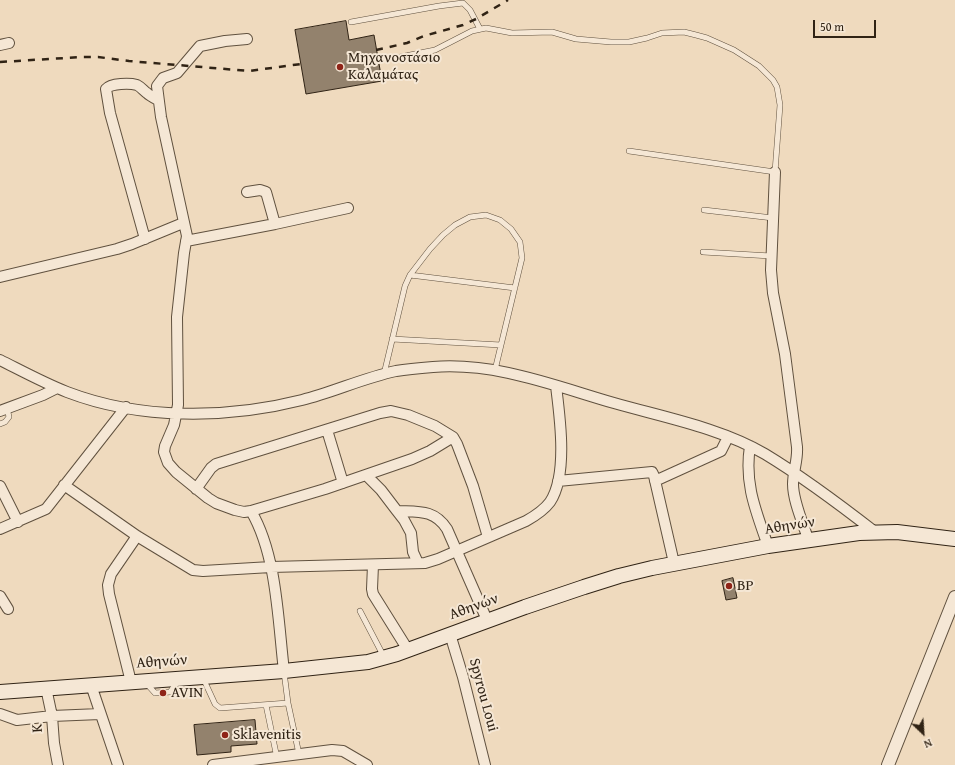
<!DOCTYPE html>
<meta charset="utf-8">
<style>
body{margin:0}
#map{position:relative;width:955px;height:765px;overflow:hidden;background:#efdabe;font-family:"Gentium Book Plus",serif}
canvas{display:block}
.north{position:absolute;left:903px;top:713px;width:40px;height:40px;-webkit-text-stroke:3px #f5e7d5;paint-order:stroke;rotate:155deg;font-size:11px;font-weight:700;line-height:16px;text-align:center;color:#302315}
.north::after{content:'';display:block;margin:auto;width:14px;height:18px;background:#302315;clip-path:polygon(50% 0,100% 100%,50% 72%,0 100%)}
.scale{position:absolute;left:813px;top:20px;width:63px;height:18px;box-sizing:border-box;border:2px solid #302315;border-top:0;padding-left:5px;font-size:12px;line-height:14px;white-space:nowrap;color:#302315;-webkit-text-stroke:3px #f5e7d5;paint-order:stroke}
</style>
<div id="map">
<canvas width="955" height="765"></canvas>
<div class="north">N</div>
<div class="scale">50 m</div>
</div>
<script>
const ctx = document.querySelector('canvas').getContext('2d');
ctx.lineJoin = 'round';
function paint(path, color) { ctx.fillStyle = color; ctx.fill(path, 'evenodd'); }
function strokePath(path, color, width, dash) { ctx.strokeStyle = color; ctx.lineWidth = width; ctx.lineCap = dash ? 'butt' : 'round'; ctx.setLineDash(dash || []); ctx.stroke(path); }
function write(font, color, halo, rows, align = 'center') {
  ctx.font = font + ' "Gentium Book Plus",serif'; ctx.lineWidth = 4; ctx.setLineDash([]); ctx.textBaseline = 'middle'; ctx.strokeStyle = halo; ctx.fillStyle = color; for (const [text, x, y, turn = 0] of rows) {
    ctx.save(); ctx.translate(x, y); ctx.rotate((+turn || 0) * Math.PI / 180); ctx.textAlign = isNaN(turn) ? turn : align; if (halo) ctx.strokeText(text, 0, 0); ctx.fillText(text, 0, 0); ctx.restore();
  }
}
const building = new Path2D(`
 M346,21L349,40L374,35L382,81L306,94L295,30Z
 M733,578L737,598L726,600L722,581Z
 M255,720L257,744L231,746V752L197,755L194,725Z`);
const service = new Path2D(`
 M351,22L439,6L463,3L470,10L480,29
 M400,57L435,50L472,31L486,28L512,33L552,32L576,39L611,42H629L647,38L662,33L684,32L696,35L707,38L734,50L759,66L773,80L777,87L780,105L775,172L629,151
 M704,210L773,218
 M703,252L771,256
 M410,275L515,288
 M392,339L501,345
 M384,374L405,286L410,275L430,249L443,235L455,225L470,217L486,215L500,220L511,229L520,242L522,258L495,370
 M0,424L5,422L9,417L7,408
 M360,611L384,657
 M284,672L288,703L299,754
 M203,678L215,704L220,708L288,703
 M147,684L155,693L170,692L178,681
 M266,705L277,758`);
const minor = new Path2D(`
 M247,39L225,41L200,46L177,73L163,78L157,86L161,117L187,236L184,253L177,317L178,405L174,425L165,446L164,452L168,463L176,472L208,498L216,503L235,510L244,512L251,511L325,489L412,459L430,451L453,437
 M0,45L9,43
 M775,172L771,270L773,293L785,354L797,447C798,460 793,471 793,484C793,501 803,523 808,539
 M247,192L260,190L266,192L275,224
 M145,239L110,113L106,89C111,83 130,83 137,85C141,87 144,91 147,93C150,96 154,98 158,100
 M186,241L275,224L348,208
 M0,277L117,249L132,244L183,223
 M0,360C22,371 44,383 67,392C140,420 227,419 302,400C334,392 363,378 396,371C408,369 420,368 433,367C496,362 555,386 614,403C663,417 721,428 765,454C803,477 839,504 875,532
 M0,411L43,395L57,388
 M327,430L343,483
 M750,446C744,484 756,511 768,546
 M366,475L381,490L397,511C418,512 434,509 447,529L487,620
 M558,481L652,472L654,476L674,563
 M655,481L721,451L728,437
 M64,485L137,536L193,570L203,571L271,567L425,563L438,559L526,521C535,516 544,510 550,502C568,475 560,418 556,386
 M0,486L18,522
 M196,489L211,468L216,464L380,413L391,411L408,415L435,426L453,437L457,444L473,486L488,537
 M251,511C277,555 278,621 284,671
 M397,511L404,520L411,533L413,552L418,563
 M0,529L46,509L126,407
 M373,565L372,589L373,594L408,650
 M0,596L8,609
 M450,634L463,677L485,765
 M131,682L109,594L108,585L111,574L137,536
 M91,685L118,765
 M46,688L52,716L54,743L58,765
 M0,714L17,720L52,716L100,714
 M213,765L332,750L343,751L367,765`);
const tertiary = new Path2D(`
 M888,765L955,597`);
const secondary = new Path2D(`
 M0,692L284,671L368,662L397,654L525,607L584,587L619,576L652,568L768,546L859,533L897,532L955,539`);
const rail = new Path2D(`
 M376,50L407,43L424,36L463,25L476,19L508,0
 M0,62L82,57H98L129,61L249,71L301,64`);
const markers = [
 [340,67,4,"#8f2418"],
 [729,586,4,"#8f2418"],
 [163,693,4,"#8f2418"],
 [225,735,4,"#8f2418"]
];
const poiNames = [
 ["Μηχανοστάσιο",348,58],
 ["Καλαμάτας",348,75],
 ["BP",737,586],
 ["AVIN",171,693],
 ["Sklavenitis",233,735]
];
const streetNames = [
 ["Αθηνών",790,526,-9],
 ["Αθηνών",474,607,-20],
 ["Αθηνών",162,662,-4],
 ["Spyrou Loui",483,695,75],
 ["Κ",38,728,-94]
];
paint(building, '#93826d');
strokePath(building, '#302315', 1);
strokePath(service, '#60513f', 6);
strokePath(minor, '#60513f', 12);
strokePath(tertiary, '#60513f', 14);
strokePath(secondary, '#302315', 16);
strokePath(service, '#f5e7d5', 5);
strokePath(minor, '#f5e7d5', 10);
strokePath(tertiary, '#f5e7d5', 12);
strokePath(secondary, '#f5e7d5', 14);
strokePath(rail, '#302315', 2.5, [7, 7]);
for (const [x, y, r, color] of markers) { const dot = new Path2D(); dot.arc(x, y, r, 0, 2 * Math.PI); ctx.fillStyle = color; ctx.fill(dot); strokePath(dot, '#f5e7d5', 1.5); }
write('15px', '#302315', '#f5e7d5', poiNames, 'left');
write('15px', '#302315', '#f5e7d5', streetNames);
</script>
